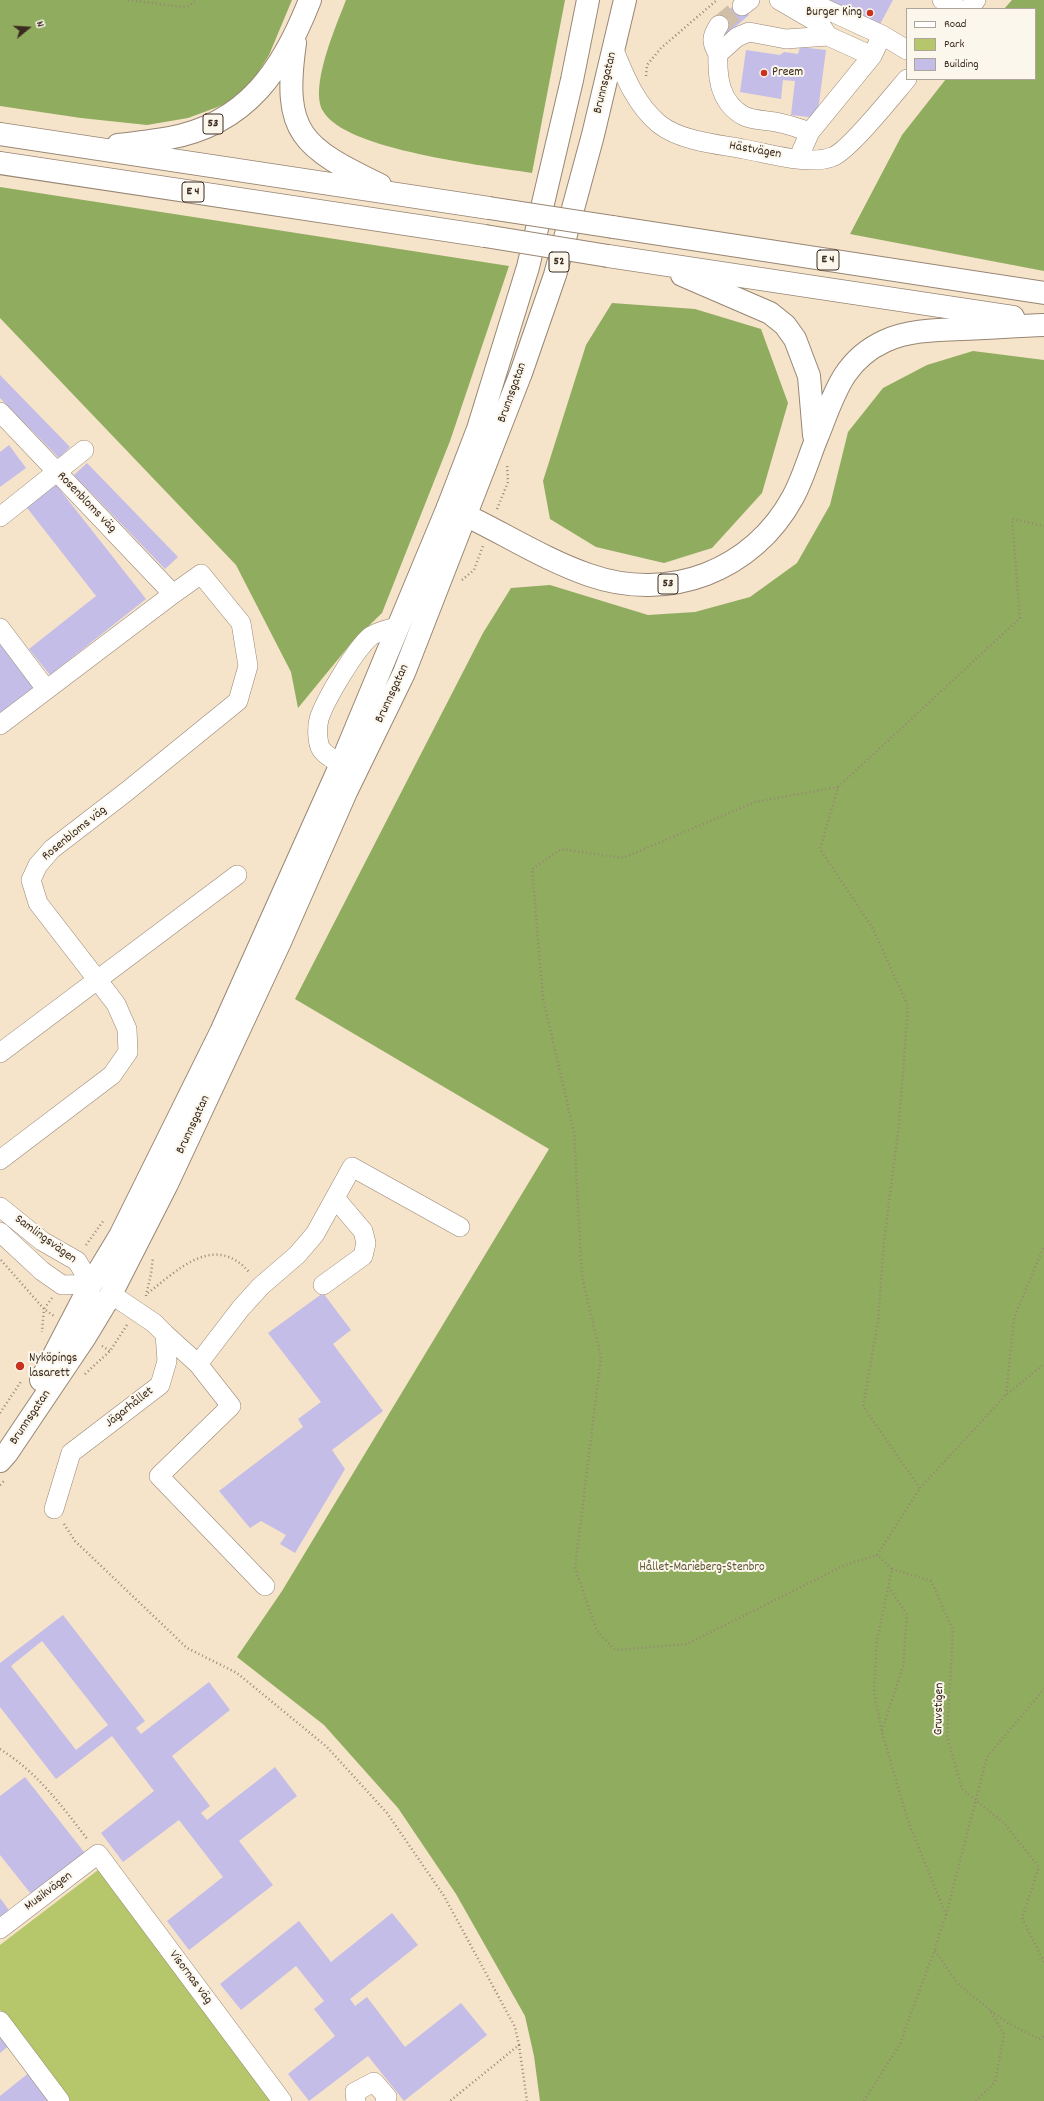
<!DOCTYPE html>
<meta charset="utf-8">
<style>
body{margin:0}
#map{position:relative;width:1044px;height:2101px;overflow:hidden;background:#f5e3ca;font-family:Dekko,sans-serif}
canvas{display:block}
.legend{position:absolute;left:906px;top:8px;width:130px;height:72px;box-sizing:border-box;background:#fbf7ec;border:1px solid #aea59a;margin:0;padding:5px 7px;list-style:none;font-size:12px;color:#3b2a1e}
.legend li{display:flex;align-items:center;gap:8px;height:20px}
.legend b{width:20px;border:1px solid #aea59a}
.north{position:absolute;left:8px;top:8px;width:40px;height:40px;-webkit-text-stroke:3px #fbf7ec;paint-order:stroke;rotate:72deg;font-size:11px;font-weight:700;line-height:16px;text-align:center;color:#3b2a1e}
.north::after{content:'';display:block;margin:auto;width:14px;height:18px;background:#3b2a1e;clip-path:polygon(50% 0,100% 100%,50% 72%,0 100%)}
</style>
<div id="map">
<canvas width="1044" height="2101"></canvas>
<ul class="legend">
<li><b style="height:5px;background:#fff"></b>Road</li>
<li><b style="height:11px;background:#b5c76a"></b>Park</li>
<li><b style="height:11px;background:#c4bde8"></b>Building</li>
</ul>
<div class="north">N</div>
</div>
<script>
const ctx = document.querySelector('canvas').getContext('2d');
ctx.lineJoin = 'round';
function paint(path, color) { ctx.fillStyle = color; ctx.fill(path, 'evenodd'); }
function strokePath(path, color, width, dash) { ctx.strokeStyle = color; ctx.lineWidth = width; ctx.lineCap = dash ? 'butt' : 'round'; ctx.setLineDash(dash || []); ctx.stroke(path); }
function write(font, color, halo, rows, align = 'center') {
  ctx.font = font + ' Dekko,sans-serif'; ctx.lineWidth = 4; ctx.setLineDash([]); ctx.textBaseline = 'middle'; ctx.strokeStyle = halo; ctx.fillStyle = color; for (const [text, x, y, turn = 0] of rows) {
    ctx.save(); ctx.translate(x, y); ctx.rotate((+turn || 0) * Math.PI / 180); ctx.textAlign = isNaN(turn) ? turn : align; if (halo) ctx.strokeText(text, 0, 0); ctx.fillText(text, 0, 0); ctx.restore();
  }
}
const green = new Path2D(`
 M102,1867L275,2101H68L0,2010V1945Z`);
const forest = new Path2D(`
 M0,0H292L269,55L251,84L223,105L188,118L147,125L81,118L0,106Z
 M346,0H565L532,173C488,166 344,150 323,111C309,87 337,24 346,0Z
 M1012,0H1044V271L850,234L902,135L946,79H1035V9H1004Z
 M0,187L509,266L450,441L382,613L353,641L298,708L291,672L236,565L0,318Z
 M612,303L695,309L761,329L788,403L762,493L712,548L664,563L596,547L550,519L543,481L586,345Z
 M973,351L1044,360V2101H540L534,2056L525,2016L456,1894L398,1808L324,1725L237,1657L282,1591L549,1149L295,999L483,633L511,588L550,585L648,615L695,612L750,597L797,563L830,505L848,432L883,388L927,365Z`);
const building = new Path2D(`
 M830,0H893L879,26Z
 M738,2L749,15L727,34L716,21Z
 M800,47L826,50L817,118L791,115L795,81L783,80L781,99L740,92L746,50L780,55L784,52L798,54Z
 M0,375L70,447L59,458L0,398Z
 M9,445L26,468L0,487V452Z
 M87,463L178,557L165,569L74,475Z
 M53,481L146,599L50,675L29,649L96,596L24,504Z
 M0,643L34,688L0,714Z
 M323,1293L351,1330L333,1344L383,1411L332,1450L345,1469L295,1553L280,1544L286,1535L261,1521L250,1528L219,1491L303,1427L298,1419L321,1402L268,1333Z
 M63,1615L145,1721L136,1728L141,1734L209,1682L230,1710L172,1756L210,1806L201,1813L207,1820L275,1767L297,1796L239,1841L273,1885L189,1950L167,1921L223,1877L179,1820L123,1862L101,1833L154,1791L112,1736L56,1779L0,1707V1663ZM42,1641L108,1725L76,1750L11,1666Z
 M25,1777L88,1857L35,1899L0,1855V1796Z
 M0,1898L11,1913L0,1922Z
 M392,1913L418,1945L350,1999L355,2006L367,1997L405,2047L461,2003L487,2035L404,2101L368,2056L309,2101L288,2074L335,2036L314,2009L324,2001L296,1966L241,2010L220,1984L299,1921L331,1962Z
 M0,2031L11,2044L0,2053Z
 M30,2072L53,2101H0V2096Z`);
const minorTunnel = new Path2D(`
 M719,25L742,6`);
const path = new Path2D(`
 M128,0L183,7L189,6L196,0
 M646,76L647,65L661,48L717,0
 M497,509L508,482L507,464
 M462,580L474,570L483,546
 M838,787L755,802L623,858L561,849L532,869L543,998L574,1132L582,1277L601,1357L575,1568L597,1631L615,1650L687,1644L845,1565L877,1555
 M86,1245L104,1220
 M1,1260L44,1309L42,1332
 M148,1293C179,1269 215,1232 250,1273
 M146,1296L151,1274L153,1257
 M52,1298L44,1309L54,1316
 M102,1346L110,1351
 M85,1374L110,1351L127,1325
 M1006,1395L1014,1318L1044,1246
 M0,1413L22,1380
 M0,1485L5,1480
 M920,1488L863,1406L878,1322L884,1241L899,1125L908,1006L872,927L820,849L838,787L1020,618L1012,519L1044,526
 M64,1524L75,1541L187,1648L237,1673L327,1747L387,1813L444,1896L515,2027L519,2045L450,2101
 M892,1569L931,1581L953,1630L947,1736L962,1789L1004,1823L1039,1867L1022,1918L1044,1962
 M882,1731L903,1666L907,1615L889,1587
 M0,1749C38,1773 61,1805 88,1840
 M946,1915L908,1821L882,1732L874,1692L877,1640L892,1569L877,1555L920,1488L1005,1396L1044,1364
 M935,1951L959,1985L989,2009L1004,2034L995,2082L976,2101
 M991,2011L1008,2023L1039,2039L1044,2036
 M519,2045L527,2101
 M864,2101L900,2044L934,1951L946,1915L987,1757L1044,1689`);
const minor = new Path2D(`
 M779,0L820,24L828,36
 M806,0L882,35L907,50
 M942,0L959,9
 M742,6L750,0
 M969,9L976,0
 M614,50C625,77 636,105 659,124C669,132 683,137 695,140C711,144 727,146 743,149C768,153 808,166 832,157C848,152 894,94 907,79
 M718,54C711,42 711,37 719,25
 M810,132C800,129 791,125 780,123C770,120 754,121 744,116C720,103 717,78 718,54L737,37L749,32L786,39L828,36L872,56
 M798,159L810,132L872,56L882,35
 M0,412L173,594
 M0,517L84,450
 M0,628L46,689
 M0,725L173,594L201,574L241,623L248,666L238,701L126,792L52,849L38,865L31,880L38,903L116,1004L127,1029L128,1052L112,1075L0,1160
 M355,771C345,765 328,759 321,749C317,742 317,727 319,719C325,700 356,648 371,636C379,631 388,629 397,627
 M0,1053L237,875
 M0,1207L42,1241L77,1261L91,1284L62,1285L42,1271L0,1232
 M323,1285L363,1256L366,1243L363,1231L335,1198
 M165,1334L198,1364L241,1308L261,1286L297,1255L315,1234L352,1167L460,1227
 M198,1364L231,1406L159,1476L265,1586
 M54,1509L71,1453L160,1385L167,1361L165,1334L154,1323L111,1294
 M0,1929L98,1854L282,2101
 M0,2021L60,2101
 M356,2101L355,2092L374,2082L387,2097L385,2101`);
const major = new Path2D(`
 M41,1380L91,1284L120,1236L221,1032L341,764L448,507L478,429L528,267L572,80L588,0
 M0,1461L7,1453L85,1337L111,1294L167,1184L280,942L346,792L404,673L521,373L555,275L593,135L625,0`);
const highway = new Path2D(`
 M295,43C282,134 302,147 380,185
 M0,134L489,208
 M118,145C135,143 152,141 169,138C247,124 283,69 310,0
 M0,163L485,236
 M613,227L1044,293
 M608,256L1013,317
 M682,275L770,313L785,325L795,339L809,376L814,435
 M448,507C496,528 540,558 589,575C669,603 753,571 793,497C804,477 809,456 818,435C834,395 843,360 885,341C909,330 937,330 962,329C989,328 1017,326 1044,325`);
const highwayBridge = new Path2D(`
 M489,208L613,227
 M485,236L608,256`);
const markers = [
 [870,13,4,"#c8321e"],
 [764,73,4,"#c8321e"],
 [20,1366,5,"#c8321e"]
];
const shields = [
 [213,124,20],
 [193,192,22],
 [828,260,22],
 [559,262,20],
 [668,584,20]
];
const shieldNames = [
 ["53",213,124],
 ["E 4",193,192],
 ["E 4",828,260],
 ["52",559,262],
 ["53",668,584]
];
const poiNames = [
 ["Burger King",862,13,"right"],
 ["Preem",772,73],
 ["Nyköpings",29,1359],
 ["lasarett",29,1374]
];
const streetNames = [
 ["Brunnsgatan",606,83,-76],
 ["Hästvägen",755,151,10],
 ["Brunnsgatan",513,393,-70],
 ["Rosenbloms väg",86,503,46],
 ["Brunnsgatan",393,694,-65],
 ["Rosenbloms väg",75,834,-39],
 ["Brunnsgatan",194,1125,-65],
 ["Samlingsvägen",45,1240,36],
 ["Jägarhållet",130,1408,-38],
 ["Brunnsgatan",31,1418,-56],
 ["Gruvstigen",940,1709,-89],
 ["Musikvägen",49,1892,-37],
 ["Visornas väg",190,1978,53]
];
const parkNames = [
 ["Hållet-Marieberg-Stenbro",702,1568]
];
paint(green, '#b5c76a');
paint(forest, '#90ac5e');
paint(building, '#c4bde8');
strokePath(minorTunnel, '#d0bea8', 19, [19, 10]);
strokePath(minor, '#988674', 20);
strokePath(major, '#988674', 24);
strokePath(highway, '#988674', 24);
strokePath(path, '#988674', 2.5, [1, 3]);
strokePath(minor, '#fff', 19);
strokePath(major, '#fff', 22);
strokePath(highway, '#fff', 22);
strokePath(highwayBridge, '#988674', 24, []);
strokePath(highwayBridge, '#fff', 22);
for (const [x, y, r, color] of markers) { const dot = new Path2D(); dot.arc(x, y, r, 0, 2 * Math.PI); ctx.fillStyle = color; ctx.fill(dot); strokePath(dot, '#fbf7ec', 1.5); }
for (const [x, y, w] of shields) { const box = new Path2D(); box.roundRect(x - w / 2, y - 10, w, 20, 3); ctx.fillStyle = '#fbf7ec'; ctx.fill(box); strokePath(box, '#3b2a1e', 1); }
write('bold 12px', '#3b2a1e', null, shieldNames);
write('13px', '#3b2a1e', '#fbf7ec', poiNames, 'left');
write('13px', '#3b2a1e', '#fbf7ec', streetNames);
write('13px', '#605935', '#fbf7ec', parkNames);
</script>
